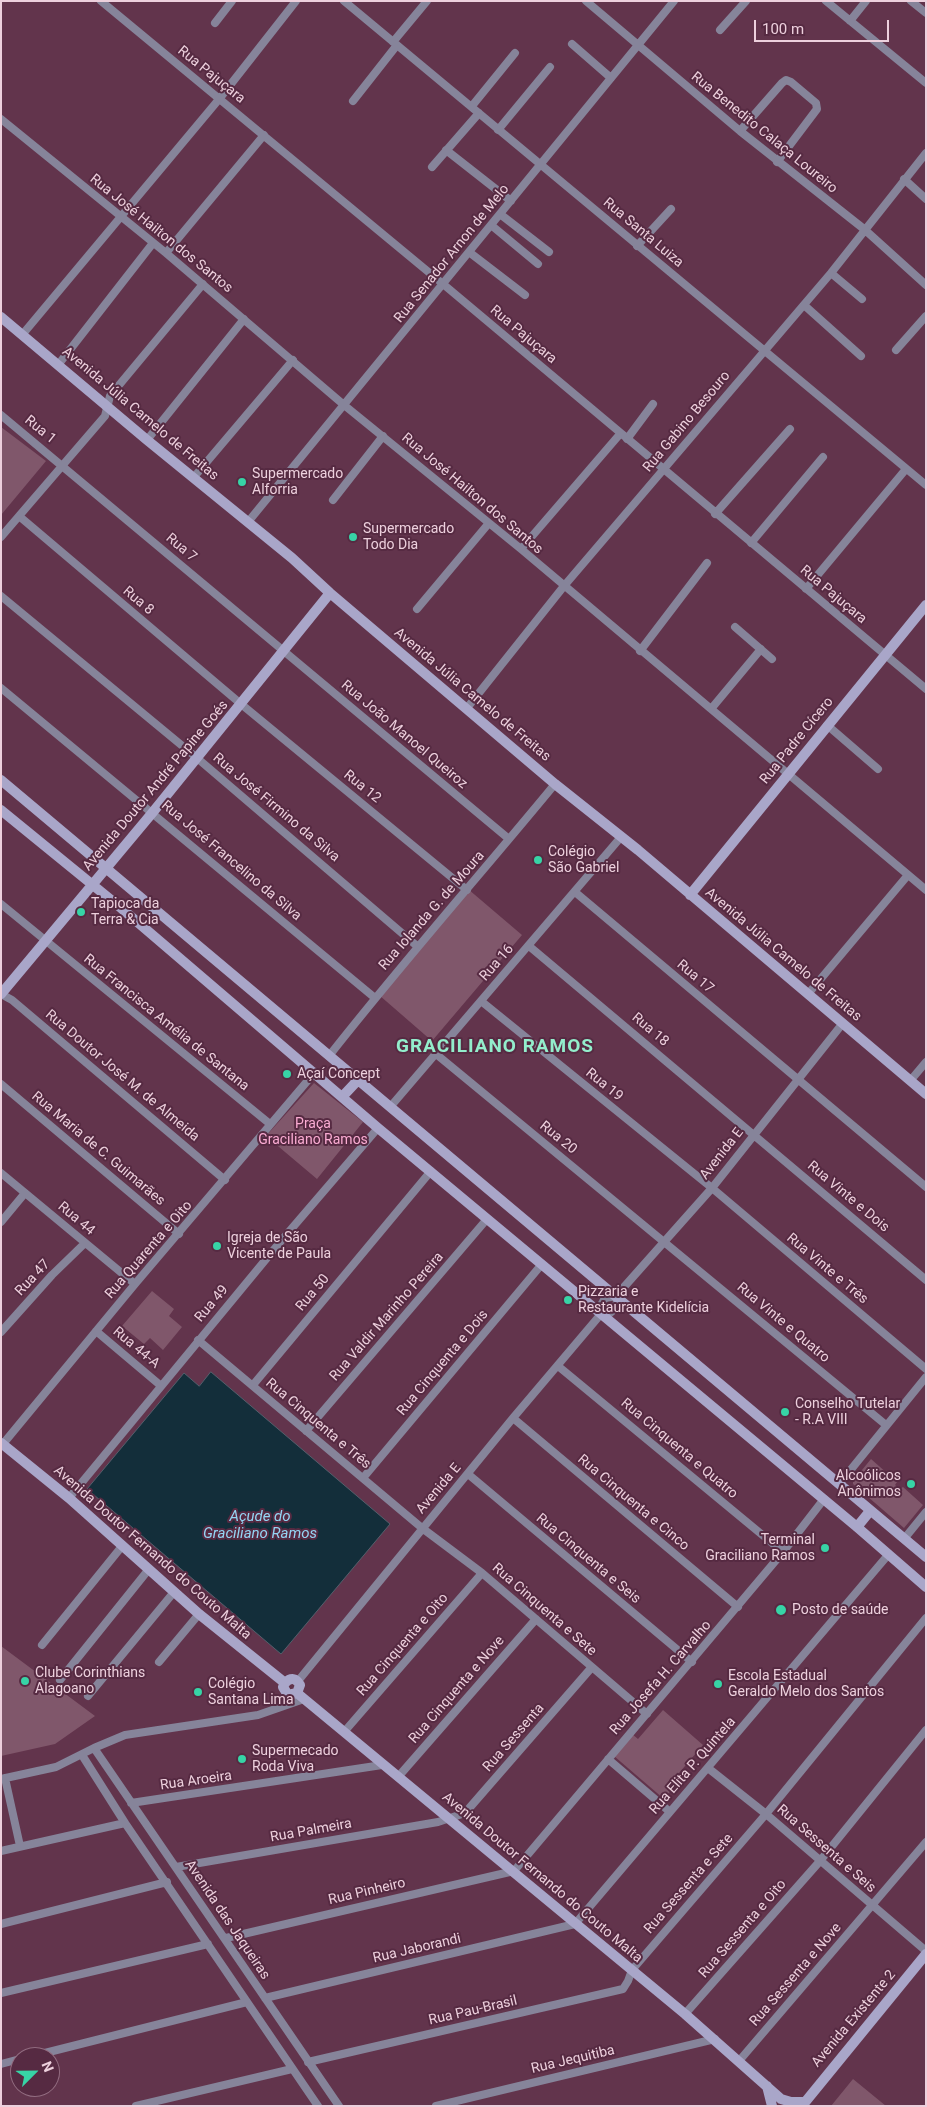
<!DOCTYPE html>
<meta charset="utf-8">
<style>
body{margin:0}
#map{position:relative;width:927px;height:2107px;overflow:hidden;background:#62344c;font-family:Roboto,sans-serif}
canvas{display:block}
.frame{position:absolute;inset:0;border:2px solid #edd0dd;pointer-events:none}
.north{position:absolute;left:10px;top:2047px;width:50px;height:50px;box-sizing:border-box;background:#562a42;border:1px solid #926c80;border-radius:50%;rotate:67deg;font-size:14px;font-weight:700;line-height:20px;text-align:center;color:#edd0dd}
.north::after{content:'';display:block;margin:auto;width:18px;height:22px;background:#37d4a6;clip-path:polygon(50% 0,100% 100%,50% 72%,0 100%)}
.scale{position:absolute;left:754px;top:20px;width:135px;height:22px;box-sizing:border-box;border:2px solid #edd0dd;border-top:0;padding-left:6px;font-size:15px;line-height:18px;white-space:nowrap;color:#edd0dd;-webkit-text-stroke:4px #562a42;paint-order:stroke}
</style>
<div id="map">
<canvas width="927" height="2107"></canvas>
<div class="frame"></div>
<div class="north">N</div>
<div class="scale">100 m</div>
</div>
<script>
const ctx = document.querySelector('canvas').getContext('2d');
ctx.lineJoin = 'round';
function paint(path, color) { ctx.fillStyle = color; ctx.fill(path, 'evenodd'); }
function strokePath(path, color, width, dash) { ctx.strokeStyle = color; ctx.lineWidth = width; ctx.lineCap = dash ? 'butt' : 'round'; ctx.setLineDash(dash || []); ctx.stroke(path); }
function write(font, color, halo, rows, align = 'center') {
  ctx.font = font + ' Roboto,sans-serif'; ctx.lineWidth = 4; ctx.setLineDash([]); ctx.textBaseline = 'middle'; ctx.strokeStyle = halo; ctx.fillStyle = color; for (const [text, x, y, turn = 0] of rows) {
    ctx.save(); ctx.translate(x, y); ctx.rotate((+turn || 0) * Math.PI / 180); ctx.textAlign = isNaN(turn) ? turn : align; if (halo) ctx.strokeText(text, 0, 0); ctx.fillText(text, 0, 0); ctx.restore();
  }
}
const green = new Path2D(`
 M1,427L46,461L1,515Z
 M468,889L522,935L432,1041L379,995Z
 M314,1083L363,1122L317,1179L266,1136Z
 M152,1291L174,1309L169,1316L182,1327L163,1350L150,1338L144,1344L122,1326Z
 M871,1459L897,1482L895,1485L900,1489L903,1487L923,1505L904,1528L853,1484V1481Z
 M1,1646L95,1716L55,1744L1,1756Z
 M663,1710L703,1745L679,1773L683,1776L664,1799L614,1756L632,1734L638,1739Z
 M853,2079L886,2106H831Z`);
const water = new Path2D(`
 M211,1372L390,1524L281,1654L87,1489L184,1373L199,1386Z`);
const street = new Path2D(`
 M101,1L443,284L926,689
 M344,1L926,485
 M586,1L740,131L864,229L926,285
 M826,1L926,83
 M911,1L926,13
 M850,21L866,1
 M215,23L232,1
 M720,30L746,1
 M393,42L427,1
 M572,44L611,78
 M353,101L397,45
 M472,106L515,53
 M1,119L166,253L344,405L521,549L926,890
 M498,130L550,67
 M740,131L782,83L786,80L791,82L816,103L817,109L777,162
 M446,150L511,201
 M432,167L479,113
 M904,179L926,199
 M500,214L549,252
 M491,225L538,264
 M637,246L671,209
 M469,252L525,295
 M166,253L264,135
 M831,273L862,299
 M804,305L861,356
 M22,335L220,98L296,1
 M896,350L926,316
 M58,365L153,243
 M1,415L509,839
 M627,439L653,404
 M147,440L244,319
 M194,477L293,360
 M333,500L383,436
 M715,514L790,429
 M19,516L241,704L467,890
 M248,522L674,1
 M1,537L105,416L110,396L203,284
 M751,543L823,457
 M521,549L620,434
 M806,589L906,469
 M1,596L197,758L417,946
 M417,609L489,523
 M735,627L772,659
 M640,651L707,563
 M1,688L375,998
 M467,708L564,586L831,273L926,153
 M711,709L761,649
 M827,725L878,769
 M575,892L926,1187
 M1,904L270,1124
 M529,946L926,1280
 M1,994L12,1000L225,1180
 M808,994L908,875
 M481,1001L712,1188L926,1369
 M436,1054L886,1425
 M329,1056C402,963 480,875 555,784
 M910,1081L926,1062
 M1,1084L179,1234
 M391,1106L621,837
 M1,1173L135,1284
 M1,1222L25,1193
 M616,1296L712,1188L843,1023
 M601,1314L600,1307L605,1298L616,1296
 M96,1331L160,1385
 M1,1332L52,1275L85,1243
 M198,1340L422,1528L482,1573L647,1714
 M558,1366L783,1552
 M253,1385L431,1171
 M513,1418L738,1607
 M306,1431L487,1219
 M3,1444L135,1284L315,1072
 M468,1474L692,1662
 M363,1478L542,1264
 M840,1483L926,1377
 M69,1498L281,1241L378,1128
 M904,1539L926,1512
 M42,1645L123,1545
 M159,1662L199,1614
 M60,1680L149,1569
 M298,1681L513,1418L601,1314H609L615,1309L617,1302L616,1296
 M88,1696L174,1592
 M344,1732L482,1573
 M94,1748L339,2106
 M82,1755L125,1823L318,2106
 M608,1759L670,1812
 M708,1768L766,1814L926,1951
 M398,1777L536,1619
 M5,1778L20,1846
 M1,1779L56,1767L94,1748L125,1735L258,1715L304,1699
 M131,1803L382,1765
 M1,1851L125,1823
 M176,1867L438,1822L465,1813L592,1667
 M1,1924L167,1882
 M226,1938L514,1871L783,1552L824,1499
 M1,1993L208,1944
 M265,1998L575,1924L888,1555
 M685,2014L820,1861L926,1730
 M29,2057L247,2002
 M739,2061L926,1842
 M308,2062L623,1989L628,1981L632,1970L766,1814L926,1618
 M1,2064L20,2059
 M136,2106L292,2069
 M436,2106L715,2039`);
const secondary = new Path2D(`
 M1,317L147,440L292,558L330,593L555,784L638,850L926,1094
 M1,780L926,1557
 M1,810L121,908L378,1128L857,1527L926,1587
 M690,895L926,605
 M1,994L153,812L330,593
 M342,1097L358,1080
 M1,1443L69,1498L199,1614L285,1683
 M857,1527L870,1511
 M285,1683C291,1677 296,1678 300,1685L297,1693
 M285,1683L283,1687L288,1695L297,1693
 M297,1693L685,2014L781,2099L791,2102H803
 M767,2086L772,2106
 M802,2106L926,1954`);
const markers = [
 [242,482,5,"#37d4a6"],
 [353,537,5,"#37d4a6"],
 [538,860,5,"#37d4a6"],
 [81,912,5,"#37d4a6"],
 [287,1074,5,"#37d4a6"],
 [217,1246,5,"#37d4a6"],
 [568,1300,5,"#37d4a6"],
 [785,1412,5,"#37d4a6"],
 [911,1484,5,"#37d4a6"],
 [825,1548,5,"#37d4a6"],
 [781,1610,6,"#37d4a6"],
 [25,1681,5,"#37d4a6"],
 [718,1684,5,"#37d4a6"],
 [198,1692,5,"#37d4a6"],
 [242,1759,5,"#37d4a6"]
];
const streetNames = [
 ["Rua Pajuçara",211,75,39],
 ["Rua Benedito Calaça Loureiro",764,133,39],
 ["Rua Santa Luiza",643,233,40],
 ["Rua José Hailton dos Santos",161,234,39],
 ["Rua Senador Arnon de Melo",452,254,-51],
 ["Rua Pajuçara",523,335,40],
 ["Avenida Júlia Camelo de Freitas",140,414,40],
 ["Rua Gabino Besouro",687,422,-50],
 ["Rua 1",40,430,39],
 ["Rua José Hailton dos Santos",472,494,40],
 ["Rua 7",181,548,40],
 ["Rua Pajuçara",833,595,40],
 ["Rua 8",138,601,40],
 ["Avenida Júlia Camelo de Freitas",472,695,40],
 ["Rua João Manoel Queiroz",404,735,40],
 ["Rua Padre Cícero",797,741,-51],
 ["Avenida Doutor André Papine Goés",156,786,-50],
 ["Rua 12",362,787,39],
 ["Rua José Firmino da Silva",276,808,40],
 ["Rua José Francelino da Silva",231,861,40],
 ["Rua Iolanda G. de Moura",432,911,-49],
 ["Avenida Júlia Camelo de Freitas",783,955,40],
 ["Rua 16",497,963,-49],
 ["Rua 17",695,977,40],
 ["Rua Francisca Amélia de Santana",166,1023,39],
 ["Rua 18",650,1030,40],
 ["Rua Doutor José M. de Almeida",122,1076,40],
 ["Rua 19",604,1085,39],
 ["Rua 20",558,1138,39],
 ["Rua Maria de C. Guimarães",98,1149,40],
 ["Avenida E",722,1154,-52],
 ["Rua Vinte e Dois",848,1197,40],
 ["Rua 44",76,1219,40],
 ["Rua Quarenta e Oito",149,1250,-49],
 ["Rua Vinte e Três",827,1269,40],
 ["Rua 47",33,1278,-47],
 ["Rua 50",313,1293,-50],
 ["Rua 49",212,1304,-50],
 ["Rua Valdir Marinho Pereira",387,1317,-49],
 ["Rua Vinte e Quatro",783,1323,40],
 ["Rua 44-A",136,1348,40],
 ["Rua Cinquenta e Dois",443,1363,-50],
 ["Rua Cinquenta e Três",318,1424,40],
 ["Rua Cinquenta e Quatro",679,1449,40],
 ["Avenida E",439,1489,-50],
 ["Rua Cinquenta e Cinco",633,1503,40],
 ["Avenida Doutor Fernando do Couto Malta",152,1553,41],
 ["Rua Cinquenta e Seis",588,1559,40],
 ["Rua Cinquenta e Sete",544,1610,41],
 ["Rua Cinquenta e Oito",403,1645,-49],
 ["Rua Josefa H. Carvalho",661,1678,-49],
 ["Rua Cinquenta e Nove",457,1690,-49],
 ["Rua Sessenta",514,1738,-49],
 ["Rua Elita P. Quintela",693,1766,-49],
 ["Rua Aroeira",196,1781,-8],
 ["Rua Palmeira",311,1831,-10],
 ["Rua Sessenta e Seis",826,1849,41],
 ["Avenida Doutor Fernando do Couto Malta",542,1878,40],
 ["Rua Sessenta e Sete",689,1884,-49],
 ["Rua Pinheiro",367,1892,-13],
 ["Avenida das Jaqueiras",227,1920,56],
 ["Rua Sessenta e Oito",743,1929,-49],
 ["Rua Jaborandi",417,1949,-13],
 ["Rua Sessenta e Nove",796,1975,-49],
 ["Rua Pau-Brasil",473,2011,-13],
 ["Avenida Existente 2",854,2019,-50],
 ["Rua Jequitiba",573,2060,-13]
];
const poiNames = [
 ["Supermercado",252,474],
 ["Alforria",252,490],
 ["Supermercado",363,529],
 ["Todo Dia",363,545],
 ["Colégio",548,852],
 ["São Gabriel",548,868],
 ["Tapioca da",91,904],
 ["Terra & Cia",91,920],
 ["Açaí Concept",297,1074],
 ["Igreja de São",227,1238],
 ["Vicente de Paula",227,1254],
 ["Pizzaria e",578,1292],
 ["Restaurante Kidelícia",578,1308],
 ["Conselho Tutelar",795,1404],
 ["- R.A VIII",795,1420],
 ["Alcoólicos",901,1476,"right"],
 ["Anônimos",901,1492,"right"],
 ["Terminal",815,1540,"right"],
 ["Graciliano Ramos",815,1556,"right"],
 ["Posto de saúde",792,1610],
 ["Clube Corinthians",35,1673],
 ["Alagoano",35,1689],
 ["Escola Estadual",728,1676],
 ["Geraldo Melo dos Santos",728,1692],
 ["Colégio",208,1684],
 ["Santana Lima",208,1700],
 ["Supermecado",252,1751],
 ["Roda Viva",252,1767]
];
const parkNames = [
 ["Praça",313,1124],
 ["Graciliano Ramos",313,1140]
];
const waterNames = [
 ["Açude do",260,1517],
 ["Graciliano Ramos",260,1534]
];
const districtNames = [
 ["GRACILIANO RAMOS",495,1047]
];
paint(green, '#80576b');
paint(water, '#132e3a');
strokePath(water, '#545f6b', 1);
strokePath(street, '#86849a', 8);
strokePath(secondary, '#a9a6c9', 10);
for (const [x, y, r, color] of markers) { const dot = new Path2D(); dot.arc(x, y, r, 0, 2 * Math.PI); ctx.fillStyle = color; ctx.fill(dot); strokePath(dot, '#562a42', 2); }
write('14px', '#edd0dd', '#562a42', streetNames);
write('14px', '#edd0dd', '#562a42', poiNames, 'left');
write('14px', '#fbacd3', '#562a42', parkNames);
write('italic 15px', '#94d5f3', '#562a42', waterNames);
ctx.letterSpacing = '1px';
write('bold 19px', '#93eecc', '#562a42', districtNames);
ctx.letterSpacing = '0px';
</script>
